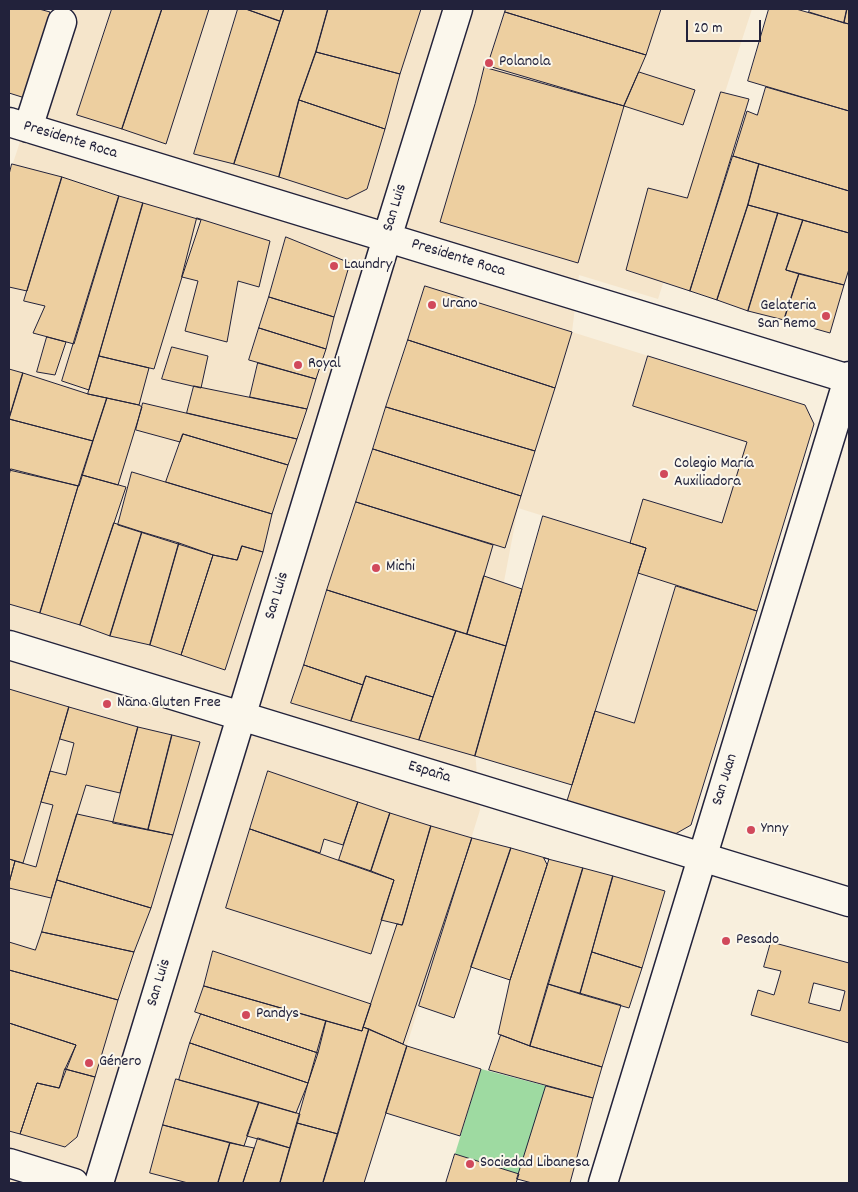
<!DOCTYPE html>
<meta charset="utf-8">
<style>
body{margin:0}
#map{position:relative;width:858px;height:1192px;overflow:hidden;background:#f8efdd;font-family:Dekko,sans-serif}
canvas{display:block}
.frame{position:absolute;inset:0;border:10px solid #22223b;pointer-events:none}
.scale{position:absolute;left:686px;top:20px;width:75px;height:22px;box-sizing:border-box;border:2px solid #22223b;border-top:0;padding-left:6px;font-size:15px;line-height:18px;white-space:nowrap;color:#22223b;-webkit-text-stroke:4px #fbf7ec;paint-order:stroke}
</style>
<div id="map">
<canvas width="858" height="1192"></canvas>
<div class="frame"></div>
<div class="scale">20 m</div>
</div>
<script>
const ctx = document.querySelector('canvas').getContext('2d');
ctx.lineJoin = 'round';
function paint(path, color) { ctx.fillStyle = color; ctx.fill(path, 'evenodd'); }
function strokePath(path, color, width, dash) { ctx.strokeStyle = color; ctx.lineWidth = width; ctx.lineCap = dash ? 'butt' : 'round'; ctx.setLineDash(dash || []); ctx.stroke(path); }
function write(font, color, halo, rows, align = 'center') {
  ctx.font = font + ' Dekko,sans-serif'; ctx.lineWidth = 4; ctx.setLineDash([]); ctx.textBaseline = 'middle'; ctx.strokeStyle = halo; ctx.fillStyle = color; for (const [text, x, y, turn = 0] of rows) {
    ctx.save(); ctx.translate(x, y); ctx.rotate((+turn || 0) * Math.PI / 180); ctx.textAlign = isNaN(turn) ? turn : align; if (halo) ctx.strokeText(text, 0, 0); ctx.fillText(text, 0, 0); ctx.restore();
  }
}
const built = new Path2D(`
 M64,9H752L658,299L579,275L572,332L805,405L814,424L691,825L566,804L646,548L518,508L474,739L480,810L364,1183H9V175Z`);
const green = new Path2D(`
 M481,1069L546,1086L519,1174L455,1154Z`);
const building = new Path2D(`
 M9,9H39L50,12L25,98L9,93Z
 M112,9H162L122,129L77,115Z
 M162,9H209L166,144L122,129Z
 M238,9H246L280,21L234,164L194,154Z
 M246,9H284L280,21Z
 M284,9H328L316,52L299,100L279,177L234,164Z
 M328,9H421L400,74L316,52Z
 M506,9H661L646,55L505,12Z
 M769,9H796L849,24V111L748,81Z
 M810,9H847L844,23L809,12Z
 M847,9H849V24L844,23Z
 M505,12L646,55L624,106L487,68Z
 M316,52L400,74L385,129L299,100Z
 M485,65L624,106L578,263L440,222L475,104Z
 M639,72L695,90L683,125L624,106Z
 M766,87L849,111V191L733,156L747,111L757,115Z
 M721,92L749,99L690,291L626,270L648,188L687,198Z
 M299,100L385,129L367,189L347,199L279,177Z
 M733,156L759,164L748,205L717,300L690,291Z
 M12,164L62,177L27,291L9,287V175Z
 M759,164L849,191V233L748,205Z
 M62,177L119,196L74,344L33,333L45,306L24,301Z
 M119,196L143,203L89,390L62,381Z
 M143,203L201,220L182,277L154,369L99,356Z
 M748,205L778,213L748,311L717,300Z
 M778,213L803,220L786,270L799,274L784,320L748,311Z
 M197,218L270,241L259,287L238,281L227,342L185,331L198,281L182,277Z
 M803,220L849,233V269L844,285L786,270Z
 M286,237L350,263L334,317L269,297Z
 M799,274L844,285L830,333L784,320Z
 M425,286L572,332L555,388L408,340Z
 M269,297L334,317L326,349L259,328Z
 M259,328L326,349L316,379L249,360Z
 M47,337L66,342L55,375L37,372Z
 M408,340L555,388L535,451L386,407Z
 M172,347L208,356L201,388L162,379Z
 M99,356L149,368L139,405L88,394Z
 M648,356L805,405L814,424L757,611L638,573L646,548L630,543L643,499L722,523L747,442L633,406Z
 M258,363L316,379L307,409L250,397Z
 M9,369L23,373L9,419Z
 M23,373L88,394L107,398L93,441L9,419Z
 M194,386L307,409L297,439L187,413Z
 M107,398L139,405L142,407L118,485L82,475Z
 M143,403L297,439L288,465L183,434L180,442L136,430Z
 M386,407L535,451L521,496L373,449Z
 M9,419L93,441L79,486L9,470Z
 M183,434L288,465L272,514L166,482Z
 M373,449L521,496L505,548L356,502Z
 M11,469L78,486L40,613L9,604V476Z
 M132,472L272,514L263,552L242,546L237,560L213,555L118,525Z
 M82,475L126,487L80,625L40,613Z
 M356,502L493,545L467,634L327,590Z
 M543,516L646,548L572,785L475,756Z
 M114,523L142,532L110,636L80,625Z
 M142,532L179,543L150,645L110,636Z
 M179,543L213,555L181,655L150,645Z
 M242,546L263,552L225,670L181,655L213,555L237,560Z
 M484,576L522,589L506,646L467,634Z
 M676,586L757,611L691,825L670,837L566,804L595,711L634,723Z
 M327,590L456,631L433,697L366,676L363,685L304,665Z
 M456,631L506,646L475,756L419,740Z
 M304,665L363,685L351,721L291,703Z
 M366,676L433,697L419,740L351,721Z
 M9,689L69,707L23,863L9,859Z
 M69,707L138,727L120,793L86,785L51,898L9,888V883L15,861L36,867L53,805L41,802L50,771L66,775L74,743L60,739Z
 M138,727L172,735L148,830L113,823Z
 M172,735L200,742L173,835L148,830Z
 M268,771L358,802L343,845L324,839L320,853L250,829Z
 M358,802L390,813L371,871L339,860Z
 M390,813L431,826L402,925L381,920L394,880L371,871Z
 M77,814L173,835L151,908L57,880Z
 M431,826L472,838L403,1044L363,1027L397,924L402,925Z
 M250,829L394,880L371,954L226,908Z
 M472,838L511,848L454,1018L419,1006Z
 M511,848L549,859L510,980L471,967Z
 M544,858L583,868L530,1046L498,1034L510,980L547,865Z
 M9,859L15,861L9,883Z
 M583,868L613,876L580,994L548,984Z
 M613,876L665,891L642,968L592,952Z
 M57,880L151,908L134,952L42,932Z
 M42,932L134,952L118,1000L9,970V942L35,950Z
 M771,942L849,963V1043L751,1015L758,990L774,995L781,971L764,967ZM814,983L845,991L840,1011L809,1003Z
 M213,951L371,1004L362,1031L204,986Z
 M592,952L642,968L629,1008L580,994Z
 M9,970L118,1000L95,1077L65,1069L76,1045L9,1023Z
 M548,984L621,1005L602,1067L530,1046Z
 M204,986L326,1021L318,1053L195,1012Z
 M201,1014L318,1053L308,1083L190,1043Z
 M326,1021L362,1031L363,1027L369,1029L338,1134L297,1123Z
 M9,1023L76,1045L59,1088L37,1083L20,1134L9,1131Z
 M369,1029L407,1046L364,1183H323Z
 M501,1035L530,1046L602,1067L593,1098L489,1070Z
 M190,1043L308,1083L296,1113L179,1080Z
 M407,1046L481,1069L460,1136L386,1113Z
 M65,1069L95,1077L77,1137L65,1147L20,1134L37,1083L59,1088Z
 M176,1079L259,1102L244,1146L163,1125Z
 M546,1086L593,1098L570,1183H532L517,1179Z
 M259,1102L300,1114L290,1148L247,1136Z
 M297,1123L338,1134L323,1183H280Z
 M163,1125L230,1143L218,1183H188L150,1173Z
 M258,1138L290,1148L280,1183H243Z
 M230,1143L254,1148L243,1183H218Z
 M455,1154L519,1174L516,1183H446Z`);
const minor = new Path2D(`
 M9,122L849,379
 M28,128L62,22
 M9,645L849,902
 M9,1163L74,1183
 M99,1183L387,238L458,9`);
const major = new Path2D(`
 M603,1183L849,376`);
const markers = [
 [489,63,5,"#d1495b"],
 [334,266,5,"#d1495b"],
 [432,305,5,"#d1495b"],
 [826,316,5,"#d1495b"],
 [298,365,5,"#d1495b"],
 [664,474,5,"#d1495b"],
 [376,568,5,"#d1495b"],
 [107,704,5,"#d1495b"],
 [751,830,5,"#d1495b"],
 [726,941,5,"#d1495b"],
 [246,1015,5,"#d1495b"],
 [89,1063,5,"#d1495b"],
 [470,1164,5,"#d1495b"]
];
const poiNames = [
 ["Polanola",499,63],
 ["Laundry",344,266],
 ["Urano",442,305],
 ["Gelateria",816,307,"right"],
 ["San Remo",816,325,"right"],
 ["Royal",308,365],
 ["Colegio María",674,465],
 ["Auxiliadora",674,483],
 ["Michi",386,568],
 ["Nana Gluten Free",117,704],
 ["Ynny",761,830],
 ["Pesado",736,941],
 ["Pandys",256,1015],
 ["Género",99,1063],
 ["Sociedad Libanesa",480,1164]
];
const streetNames = [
 ["Presidente Roca",70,141,17],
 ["San Luis",396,208,-73],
 ["Presidente Roca",458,259,17],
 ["San Luis",278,596,-73],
 ["España",429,773,17],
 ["San Juan",726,780,-73],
 ["San Luis",160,983,-73]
];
paint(built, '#f5e5cb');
paint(green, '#9edaa1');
paint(building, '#edcfa0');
strokePath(building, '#22223b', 1);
strokePath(minor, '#22223b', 31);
strokePath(major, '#22223b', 31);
strokePath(minor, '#fbf7ec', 28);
strokePath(major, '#fbf7ec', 28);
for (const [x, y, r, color] of markers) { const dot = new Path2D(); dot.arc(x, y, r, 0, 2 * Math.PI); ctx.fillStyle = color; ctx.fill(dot); strokePath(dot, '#fbf7ec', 2); }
write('16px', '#22223b', '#fbf7ec', poiNames, 'left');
write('16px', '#22223b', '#fbf7ec', streetNames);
</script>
